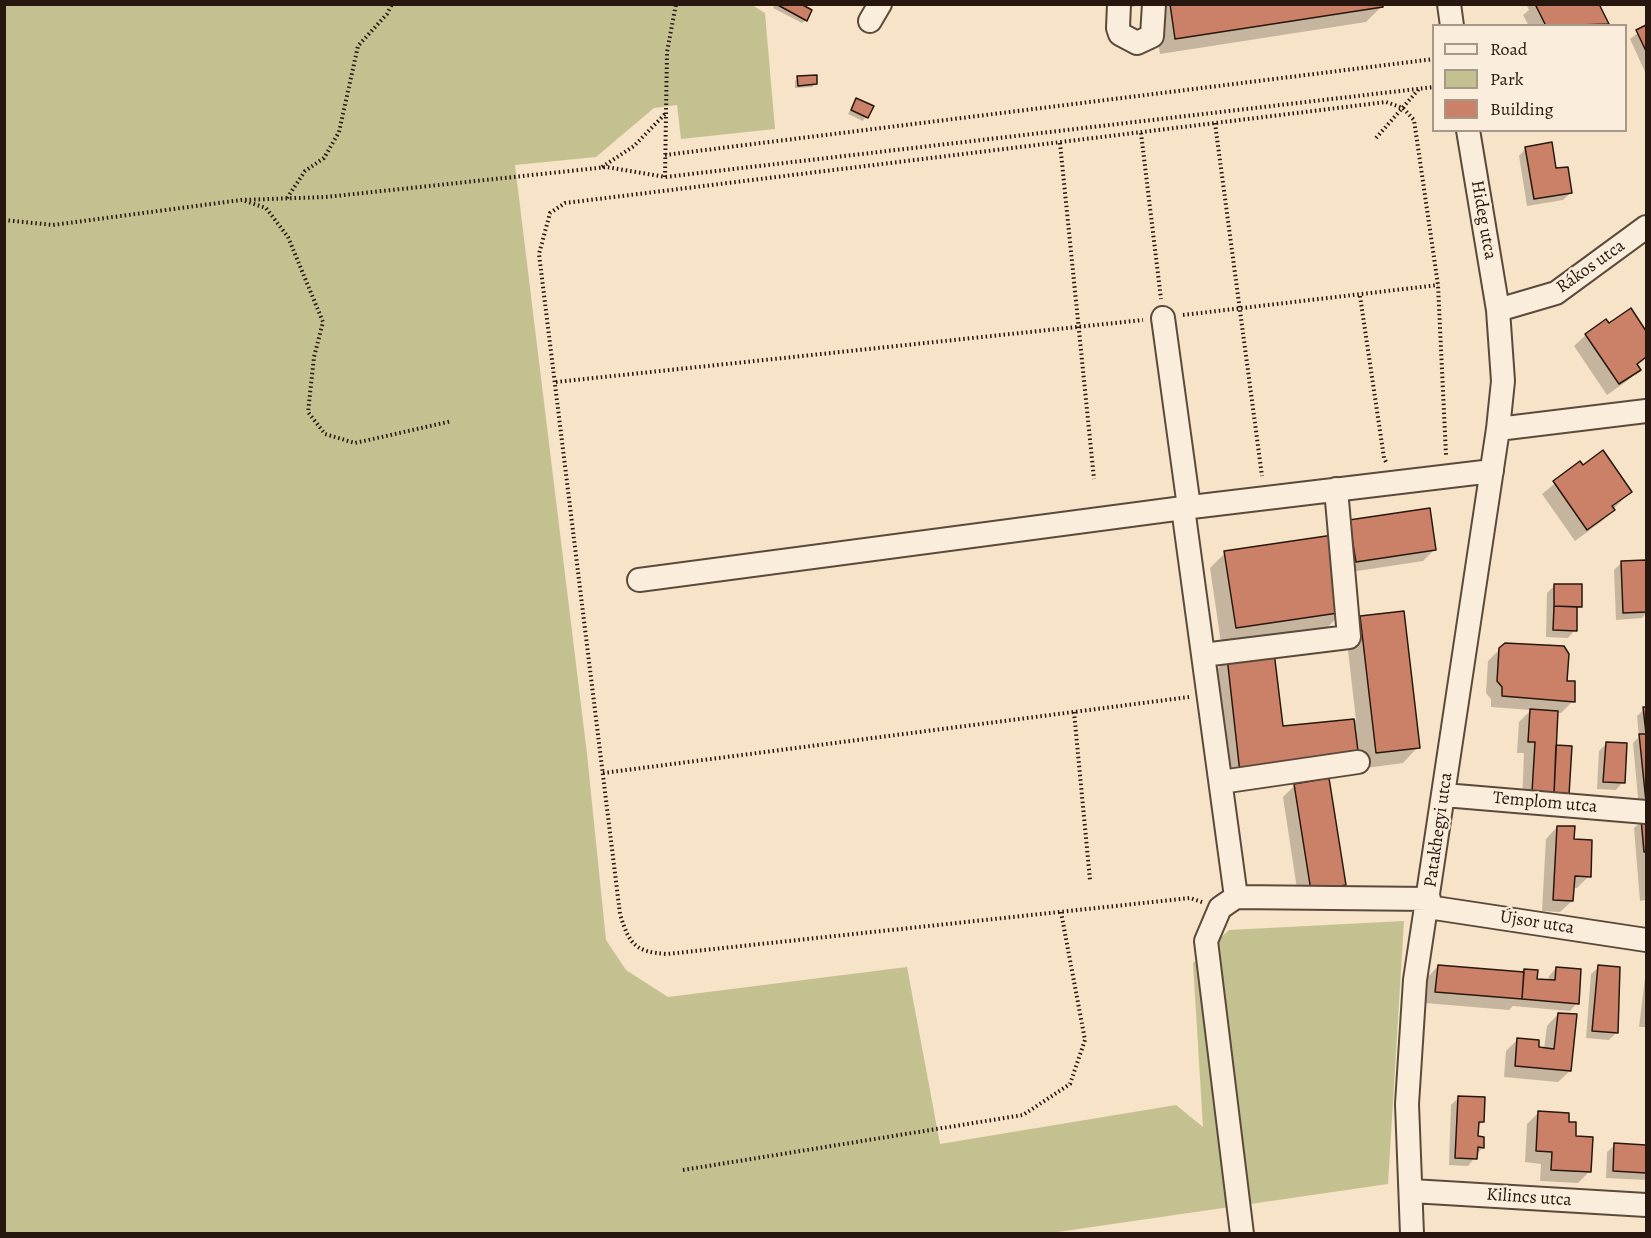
<!DOCTYPE html>
<meta charset="utf-8">
<style>
body{margin:0}
#map{position:relative;width:1651px;height:1238px;overflow:hidden;background:#f7e3c7;font-family:Alegreya,serif}
canvas{display:block}
.frame{position:absolute;inset:0;border:6px solid #27170e;pointer-events:none}
.legend{position:absolute;left:1432px;top:24px;width:195px;height:108px;box-sizing:border-box;background:#faeddb;border:2px solid #a69789;margin:0;padding:8px 10px;list-style:none;font-size:18px;color:#27170e}
.legend li{display:flex;align-items:center;gap:12px;height:30px}
.legend b{width:30px;border:2px solid #a69789}
</style>
<div id="map">
<canvas width="1651" height="1238"></canvas>
<div class="frame"></div>
<ul class="legend">
<li><b style="height:8px;background:#faeddb"></b>Road</li>
<li><b style="height:16px;background:#c4c191"></b>Park</li>
<li><b style="height:16px;background:#cb8168"></b>Building</li>
</ul>
</div>
<script>
const ctx = document.querySelector('canvas').getContext('2d');
ctx.lineJoin = 'round';
function paint(path, color) { ctx.fillStyle = color; ctx.fill(path, 'evenodd'); }
function strokePath(path, color, width, dash) { ctx.strokeStyle = color; ctx.lineWidth = width; ctx.lineCap = dash ? 'butt' : 'round'; ctx.setLineDash(dash || []); ctx.stroke(path); }
function write(font, color, halo, rows, align = 'center') {
  ctx.font = font + ' Alegreya,serif'; ctx.lineWidth = 4.5; ctx.setLineDash([]); ctx.textBaseline = 'middle'; ctx.strokeStyle = halo; ctx.fillStyle = color; for (const [text, x, y, turn = 0] of rows) {
    ctx.save(); ctx.translate(x, y); ctx.rotate((+turn || 0) * Math.PI / 180); ctx.textAlign = isNaN(turn) ? turn : align; if (halo) ctx.strokeText(text, 0, 0); ctx.fillText(text, 0, 0); ctx.restore();
  }
}
const green = new Path2D(`
 M5,5H752L765,13L775,129L681,139L677,105L654,108L596,157L515,165L587,754L606,940L626,970L668,997L907,967L940,1144L1176,1105L1203,1127L1193,963L1229,930L1404,921L1388,1184L1044,1234H5Z`);
const shadow = new Path2D(`
 M775,4H798L806,20L802,23L773,8Z
 M1125,4H1142L1126,9Z
 M1152,4H1381L1382,6L1366,22L1160,54Z
 M1526,4H1597L1607,23L1605,26H1529L1523,15L1529,10Z
 M1646,27V74L1630,39Z
 M798,78L816,83L812,87L795,88V81Z
 M856,100L872,107L863,121L848,114Z
 M1526,148L1570,193L1563,200L1527,206L1519,156Z
 M1631,310L1646,333V359L1636,366L1639,370L1627,381L1607,395L1574,346L1586,335L1609,326Z
 M1580,463L1630,492L1602,521L1575,541L1542,494Z
 M1350,521L1435,549L1423,561L1344,573Z
 M1225,553L1343,611L1328,627L1221,643L1210,568Z
 M1646,561V613L1642,618L1616,620L1614,570L1621,563Z
 M1555,585L1580,606L1576,610L1575,630L1568,638L1546,637L1547,593Z
 M1361,617L1418,747L1403,763L1225,787L1212,674L1228,659L1282,728L1356,720L1346,633Z
 M1500,649L1566,682L1573,701L1561,713H1557L1555,746L1571,747L1522,804L1524,753H1517L1519,722L1531,710L1491,707V699L1486,693L1488,661Z
 M1646,708V808L1639,809L1633,743L1639,737L1637,716Z
 M1607,743L1623,782L1616,790L1597,789L1599,751Z
 M1295,785L1344,885L1332,897L1299,902L1283,797Z
 M1646,820V900L1640,901L1634,828L1642,821Z
 M1557,827L1573,841L1589,876L1577,888H1573L1572,901L1560,912L1542,911L1546,839Z
 M1438,966L1522,973L1525,970L1536,981H1548L1549,976L1556,968L1577,1003L1570,1011L1513,1006L1509,1010L1425,1003L1427,978Z
 M1599,967L1616,1005H1619L1617,1032L1609,1040L1586,1038L1591,974Z
 M1646,970V1027H1639Z
 M1558,1014L1570,1071L1558,1082L1504,1077L1506,1051L1518,1039L1544,1049L1547,1026Z
 M1458,1098L1482,1122L1477,1127V1138L1483,1147L1468,1166L1449,1165L1451,1105Z
 M1539,1112L1574,1137L1589,1172L1578,1183L1540,1181L1541,1164L1525,1162L1527,1124Z
 M1615,1145L1646,1146V1180L1606,1178L1607,1152Z`);
const building = new Path2D(`
 M776,4H801L812,10L807,21Z
 M1170,4H1383V7L1175,39Z
 M1535,4H1599L1609,24L1546,26Z
 M1646,25V51L1636,30Z
 M817,75V84L798,86L797,76Z
 M856,98L874,106L868,118L851,110Z
 M1552,142L1556,168L1568,167L1572,193L1534,199L1525,147Z
 M1631,308L1646,331V357L1637,364L1641,370L1619,384L1585,334L1606,319L1609,323Z
 M1603,450L1632,492L1612,506L1615,510L1587,530L1553,481L1580,461L1583,465Z
 M1430,508L1436,550L1356,562L1349,520Z
 M1333,535L1345,612L1236,628L1224,551Z
 M1646,560V612L1623,613L1621,561Z
 M1554,584H1582V607L1554,606Z
 M1554,606L1577,607V631L1553,630Z
 M1404,611L1420,748L1376,753L1360,616Z
 M1505,643L1564,646L1569,654L1567,681H1575V702L1502,696V687L1497,681L1499,648Z
 M1274,652L1283,726L1354,719L1359,759L1240,773L1227,657Z
 M1643,707H1646V802L1639,734H1646Z
 M1530,709L1558,711L1554,794L1532,792L1535,742H1528Z
 M1606,742L1627,743L1625,783L1603,782Z
 M1556,745L1572,746L1569,795L1554,794Z
 M1329,778L1346,885L1311,891L1294,784Z
 M1641,819H1646V852H1644Z
 M1557,826H1575L1574,839L1592,840L1591,877L1575,876L1573,901L1553,900Z
 M1438,965L1524,972L1522,999L1435,992Z
 M1598,965L1620,967L1618,1033L1592,1031Z
 M1556,967L1581,969L1579,1004L1522,999L1524,969L1538,970L1537,979L1555,980Z
 M1558,1013L1577,1014L1571,1071L1515,1066L1517,1038L1539,1040V1047L1554,1049Z
 M1458,1096L1485,1097L1484,1122H1479L1478,1136L1484,1137V1148L1478,1147L1477,1159L1455,1158Z
 M1538,1111L1569,1113V1122H1576V1136L1593,1137L1591,1172L1551,1170L1552,1152L1536,1151Z
 M1614,1143L1646,1145V1173L1613,1171Z`);
const path = new Path2D(`
 M1215,123L1262,476
 M1141,133L1161,299
 M1376,138L1419,89
 M1060,143L1094,479
 M665,155L1434,59
 M602,167L634,146L665,114
 M665,177L667,52L676,4
 M287,198L305,171L324,158L339,132L358,46L387,14L392,4
 M245,201L266,208L288,237L323,322L314,357L308,412L325,434L355,443L452,421
 M4,220L53,225L241,200L326,197L607,167L665,177L1434,87
 M1360,296L1384,458L1387,464
 M1183,315L1438,285
 M556,382L1143,320
 M1074,712L1090,880
 M603,773L1189,697
 M1202,902L1190,898L667,954C635,952 629,944 620,914L539,254L550,213L565,203L1386,102L1403,108L1414,120L1438,285L1446,455
 M683,1170L1023,1115L1070,1084L1085,1040L1061,912`);
const minor = new Path2D(`
 M1119,4L1118,28L1120,34L1137,43L1152,36L1154,4
 M1449,4L1452,26
 M870,21L880,4
 M1498,310L1556,293L1646,227
 M1163,318L1189,507
 M1498,429L1646,411
 M1183,508L1236,897
 M639,580L1183,508L1492,471
 M1203,655L1349,637L1336,489
 M1221,782L1358,762
 M1444,795L1646,812
 M1428,907L1646,940
 M1412,1191L1646,1205
 M1242,1234L1206,941L1220,908L1236,897L1429,899
 M1412,1234L1407,1104L1415,980L1498,429L1503,381L1498,310L1468,130`);
const streetNames = [
 ["Hideg utca",1483,220,80],
 ["Rákos utca",1591,267,-35],
 ["Templom utca",1545,803,5],
 ["Patakhegyi utca",1439,830,-82],
 ["Újsor utca",1537,923,9],
 ["Kilincs utca",1529,1198,4]
];
paint(green, '#c4c191');
paint(shadow, '#0003');
paint(building, '#cb8168');
strokePath(building, '#27170e', 1.5);
strokePath(minor, '#5b4a3c', 26);
strokePath(path, '#27170e', 4, [1.5, 3]);
strokePath(minor, '#faeddb', 22);
write('18px', '#27170e', '#faeddb', streetNames);
</script>
